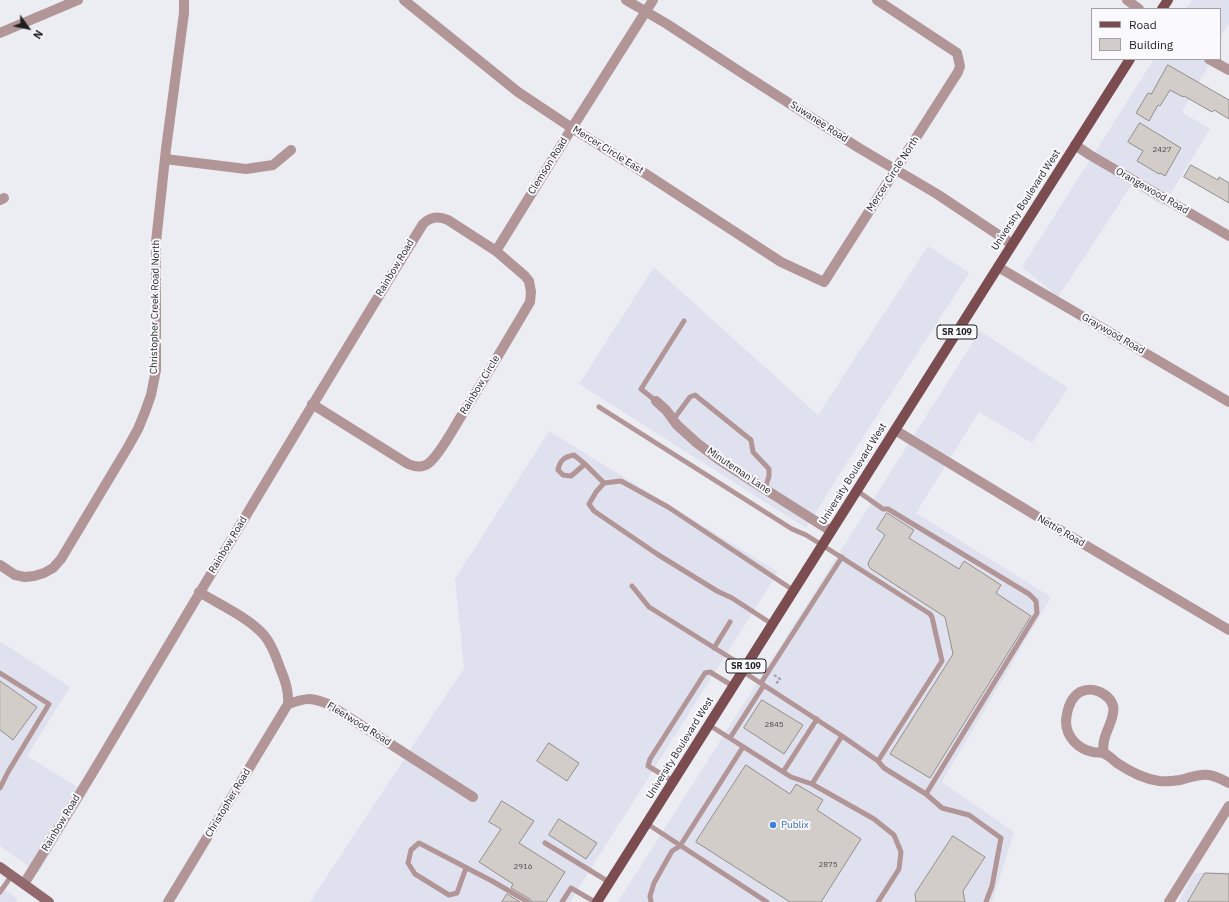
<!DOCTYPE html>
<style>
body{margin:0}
#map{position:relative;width:1229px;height:902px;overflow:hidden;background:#ecedf3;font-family:"IBM Plex Sans",sans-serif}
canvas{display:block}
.legend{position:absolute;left:1091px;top:8px;width:130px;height:52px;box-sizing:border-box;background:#fafafe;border:1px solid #a2a2a6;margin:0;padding:5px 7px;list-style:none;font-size:12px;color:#1f1f21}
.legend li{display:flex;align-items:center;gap:8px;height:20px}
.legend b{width:20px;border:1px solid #a2a2a6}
.north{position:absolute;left:8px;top:8px;width:40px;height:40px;-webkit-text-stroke:3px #fafafe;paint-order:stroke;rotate:123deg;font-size:11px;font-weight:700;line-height:16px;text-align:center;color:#1f1f21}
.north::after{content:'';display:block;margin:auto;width:14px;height:18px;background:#1f1f21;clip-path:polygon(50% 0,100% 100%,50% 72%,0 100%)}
</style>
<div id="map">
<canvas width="1229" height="902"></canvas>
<ul class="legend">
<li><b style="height:5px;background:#7b4c50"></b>Road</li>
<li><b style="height:11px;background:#d2cdc9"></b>Building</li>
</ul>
<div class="north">N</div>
</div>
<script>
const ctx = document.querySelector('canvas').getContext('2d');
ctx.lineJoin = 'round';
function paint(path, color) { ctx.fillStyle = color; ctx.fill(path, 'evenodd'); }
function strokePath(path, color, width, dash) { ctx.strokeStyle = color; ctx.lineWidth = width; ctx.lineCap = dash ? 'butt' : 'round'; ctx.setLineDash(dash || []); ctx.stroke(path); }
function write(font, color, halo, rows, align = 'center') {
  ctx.font = font + ' "IBM Plex Sans",sans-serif'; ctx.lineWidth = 4; ctx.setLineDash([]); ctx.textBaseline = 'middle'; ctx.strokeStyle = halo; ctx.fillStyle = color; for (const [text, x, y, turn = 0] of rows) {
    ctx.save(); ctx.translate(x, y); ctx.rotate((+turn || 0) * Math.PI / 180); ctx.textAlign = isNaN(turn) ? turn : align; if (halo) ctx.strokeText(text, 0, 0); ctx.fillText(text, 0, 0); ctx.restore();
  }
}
const built = new Path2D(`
 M1192,0H1229V23L1220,37V9H1186Z
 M1154,59H1210L1207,68L1182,112L1210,129L1163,206L1131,186L1058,297L1022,267Z
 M928,246L969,273L856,448L806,528L579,384L654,267L818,415Z
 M980,331L1068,388L1032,443L979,412L916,513L1051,597L942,782L1014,832L992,902H618Z
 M549,431L778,572L570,902H310L464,668L455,579Z
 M0,641L70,687L27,756L87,793L38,873L0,846Z
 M1229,872V902H1179L1194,873Z
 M0,886L18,899L16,902H0Z`);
const building = new Path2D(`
 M1168,65L1229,100V119L1214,110L1212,112L1184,96L1183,97L1170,90L1160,106L1158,105L1149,121L1136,113L1148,93L1151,94Z
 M1140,123L1181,148L1165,176L1160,173L1159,174L1137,161L1143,151L1128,142Z
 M1191,165L1218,180L1219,177L1229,183V203L1184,177Z
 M887,513L914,530L909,538L959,569L964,561L1001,585L996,593L1031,616L930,778L890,754L953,654L945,617L871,569L868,565L869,561L885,535L877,529Z
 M0,681L37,707L13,740L0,730Z
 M762,700L803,725L784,754L744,728Z
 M549,743L579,763L567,781L537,761Z
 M746,765L790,794L796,784L823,800L817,810L861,839L821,902H790L696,842Z
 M502,801L534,821L519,843L565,872L546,902H532L530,899L511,888L513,884L479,862L501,829L489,822Z
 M559,819L597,843L586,859L549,835Z
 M953,836L985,857L963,891L965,902H916L915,894Z
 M1205,873L1229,874V902H1188Z
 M507,894L520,902H502Z`);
const path = new Path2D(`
 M774,675L780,679L775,685`);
const service = new Path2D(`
 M656,401L641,389L684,321
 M599,407L792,529L806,535L822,545L930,614L932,617L942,661L878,761
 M673,420L690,397L695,395L751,440L753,452L769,469V476L765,489
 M585,464L571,476L563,475L558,470C560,460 564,457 574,455L585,464L604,483L621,481L668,507L793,590
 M604,483L596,492L589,504L594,511L657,554L717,591L732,598L772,624
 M632,586L649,607L745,667
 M714,648L730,622
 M742,671L842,736L878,761L884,768L926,794L1037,613L1036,601L1029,594L888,509H883L856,490
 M0,673L49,704L8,772L0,788
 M761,683L842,557
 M709,725L791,777L812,784L874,819L894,835L901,852L899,869L878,902
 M730,738L764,685
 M783,772L817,719
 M673,781L648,766L650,759L705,673L710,672L733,686
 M812,784L842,736
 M926,794L942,808L969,815L1001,838L992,886L986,902
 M646,823L767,902
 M545,843L609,882
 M466,868L457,893L449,895L415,874L408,863L411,850L419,843L492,881L528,902
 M0,892L12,875
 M562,902L571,888L595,902
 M651,902L650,896L654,883L672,851L680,846L743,747`);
const minor = new Path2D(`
 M404,0L518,92L572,128L649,176L781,262L824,282L958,72L960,66L957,53L877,0
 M626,0L667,24L745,75L859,148L937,194L1012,244
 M1127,0L1139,9
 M0,33L78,0
 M1209,59L1229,70
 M1075,145L1090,155L1229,236
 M165,159L246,169L273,165L291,150
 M0,200L4,198
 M496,251L572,128L653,0
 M998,267L1229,402
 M656,401L666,410L677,425L697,443L718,459L752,481L831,531
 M895,430L1053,526L1229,630
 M0,565L15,575L25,577L34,576L44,573L53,568L61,559L128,447L138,429L145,412L151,395L156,370V242L166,149L184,13V0
 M288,704C306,698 310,697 328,704L473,797
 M1104,753C1098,731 1131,708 1100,692C1094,689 1086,689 1080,692C1070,698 1067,710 1066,721C1066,737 1078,749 1093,752C1097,753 1102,752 1105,754C1110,756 1113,760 1117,763C1129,771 1144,779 1159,781C1166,782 1173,781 1180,780C1190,778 1199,773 1209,775C1216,776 1223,780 1229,783
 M24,884C51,840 79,796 105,752C210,575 315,399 423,224C430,217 439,216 448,220L496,251L525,276L529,281L531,292L530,302C507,341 484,380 460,418C452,431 440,454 429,463C423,468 415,467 408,464L312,404
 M168,902L288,704C289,691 285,680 280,668C276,656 271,642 262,633C247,617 219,604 199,592
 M1169,902L1229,806`);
const secondary = new Path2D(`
 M0,867L49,902`);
const primary = new Path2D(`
 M1162,9L1168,0
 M597,902L998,267L1130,59`);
const markers = [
 [773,825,4,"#3f7fe0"]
];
const numberNames = [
 ["2427",1162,150],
 ["2845",774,725],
 ["2875",828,865],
 ["2916",523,867]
];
const shields = [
 [957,332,40],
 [746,666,40]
];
const shieldNames = [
 ["SR 109",957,332],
 ["SR 109",746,666]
];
const streetNames = [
 ["Suwanee Road",819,122,33],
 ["Mercer Circle East",608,150,32],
 ["Clemson Road",548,166,-58],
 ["Mercer Circle North",893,174,-57],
 ["Orangewood Road",1152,191,30],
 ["University Boulevard West",1026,200,-57],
 ["Rainbow Road",395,268,-59],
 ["Christopher Creek Road North",155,307,-89],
 ["Graywood Road",1113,334,30],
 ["Rainbow Circle",480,385,-59],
 ["Minuteman Lane",739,471,34],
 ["University Boulevard West",853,474,-58],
 ["Nettie Road",1061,531,30],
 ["Rainbow Road",228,545,-59],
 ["Fleetwood Road",359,724,32],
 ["University Boulevard West",680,748,-58],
 ["Christopher Road",228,803,-59],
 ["Rainbow Road",61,823,-59]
];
const shopNames = [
 ["Publix",781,825]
];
paint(built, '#dfe1ee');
paint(building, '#d2cdc9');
strokePath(building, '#948f8b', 1);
strokePath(path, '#9a9b9f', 2, [3, 2]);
strokePath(service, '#b19597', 5);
strokePath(minor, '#b19597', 10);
strokePath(secondary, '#926a6d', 10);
strokePath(primary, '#7b4c50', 10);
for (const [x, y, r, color] of markers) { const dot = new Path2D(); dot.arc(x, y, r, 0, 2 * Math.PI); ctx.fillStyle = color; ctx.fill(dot); strokePath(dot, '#fafafe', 1.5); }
write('8px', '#4c4a4b', null, numberNames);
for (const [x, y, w] of shields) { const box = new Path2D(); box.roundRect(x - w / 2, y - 7, w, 14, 3); ctx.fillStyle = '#fafafe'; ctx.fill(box); strokePath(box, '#1f1f21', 1); }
write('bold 9px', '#1f1f21', null, shieldNames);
write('10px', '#1f1f21', '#fafafe', streetNames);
write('10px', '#366cbe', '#fafafe', shopNames, 'left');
</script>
